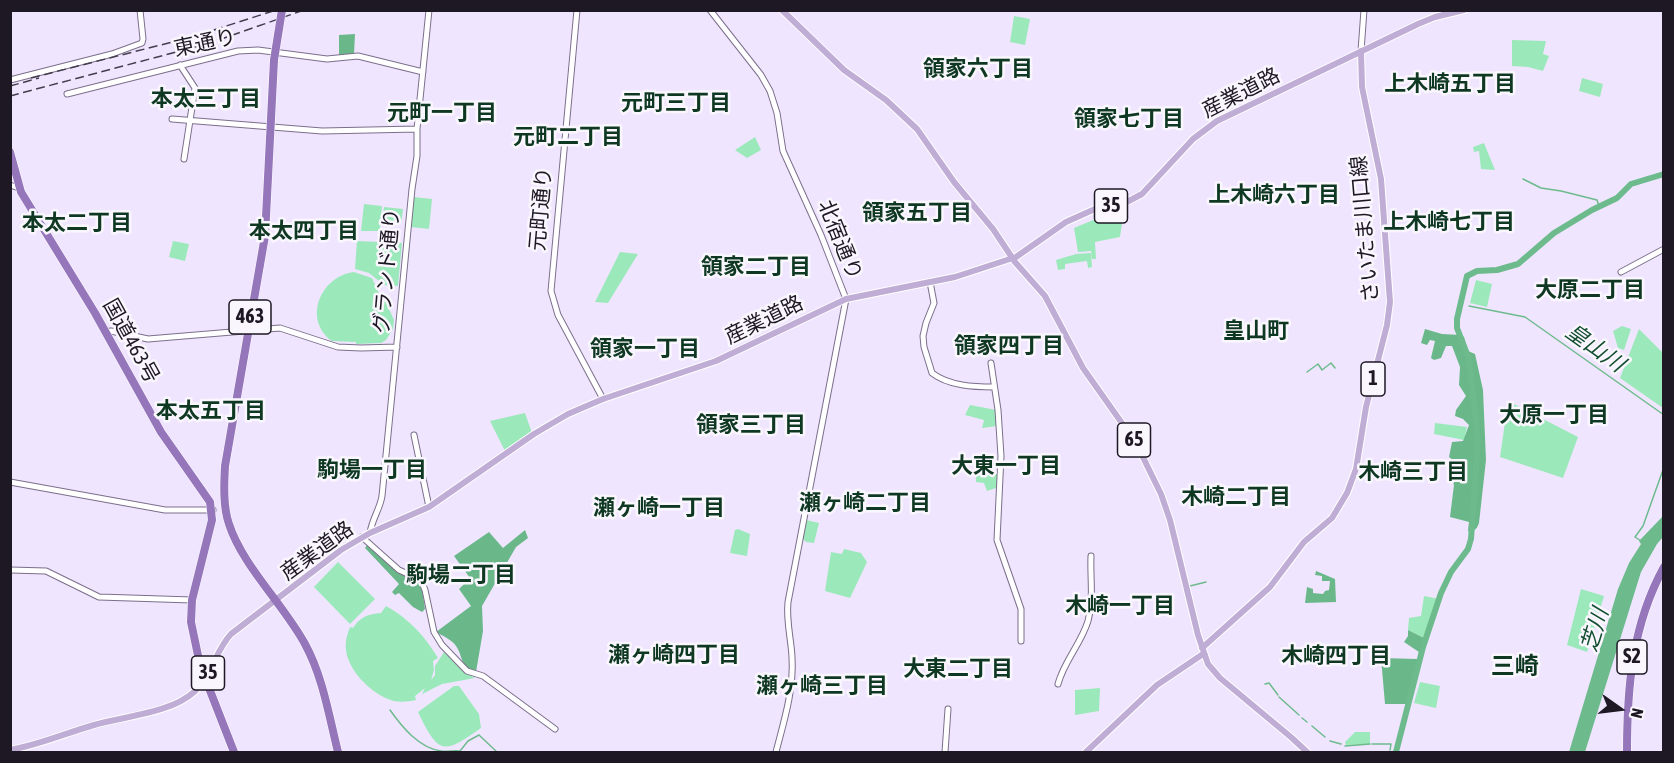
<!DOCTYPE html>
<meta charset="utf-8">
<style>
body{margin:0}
#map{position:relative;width:1674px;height:763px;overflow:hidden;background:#f0e5ff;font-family:"Asap Condensed",sans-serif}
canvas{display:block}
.frame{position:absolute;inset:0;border:12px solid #1d1823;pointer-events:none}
.north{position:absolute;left:1590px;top:679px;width:60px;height:60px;-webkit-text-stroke:4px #f9f6fd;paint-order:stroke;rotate:104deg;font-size:16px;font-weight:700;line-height:24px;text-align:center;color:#1d1823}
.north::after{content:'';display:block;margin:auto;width:21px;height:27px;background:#1d1823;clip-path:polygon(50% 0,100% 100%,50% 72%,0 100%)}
</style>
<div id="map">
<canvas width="1674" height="763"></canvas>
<div class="frame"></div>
<div class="north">N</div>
</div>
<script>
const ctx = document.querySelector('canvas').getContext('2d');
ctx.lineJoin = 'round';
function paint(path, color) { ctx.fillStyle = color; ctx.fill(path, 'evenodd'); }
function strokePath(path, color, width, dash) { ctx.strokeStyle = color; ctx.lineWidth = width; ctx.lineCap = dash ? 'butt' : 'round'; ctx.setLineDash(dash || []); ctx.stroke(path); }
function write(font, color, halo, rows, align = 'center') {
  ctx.font = font + ' "Asap Condensed","Noto Sans JP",sans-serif'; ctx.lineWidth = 5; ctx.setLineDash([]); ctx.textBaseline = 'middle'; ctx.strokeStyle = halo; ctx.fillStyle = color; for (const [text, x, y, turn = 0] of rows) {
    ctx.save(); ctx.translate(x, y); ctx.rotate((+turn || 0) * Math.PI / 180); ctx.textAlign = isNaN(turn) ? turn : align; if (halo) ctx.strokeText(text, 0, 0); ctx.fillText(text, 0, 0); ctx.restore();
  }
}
const green = new Path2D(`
 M1014,16L1030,19L1025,45L1010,42Z
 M1512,40L1546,41L1543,54L1549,56L1543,71L1528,67L1512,66Z
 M1582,78L1603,84L1600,97L1579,91Z
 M755,137L761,150L747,158L735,150Z
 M1484,143L1495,170L1481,169L1479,151L1474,152L1473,147Z
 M414,197L432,199L429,229L411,227Z
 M364,204L382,206L380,231H361Z
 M384,207L403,209L401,224L382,223Z
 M1105,215L1123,217L1120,237L1095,242L1096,259H1092L1091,251L1078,252L1074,228Z
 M173,241L189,244L185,261L169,257Z
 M357,241L402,243L398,286L384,285L369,273L355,269Z
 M620,252L638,254L608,303L595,302Z
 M1091,253L1092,267L1088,268L1087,261L1065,264V269L1058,270L1056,260L1076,254Z
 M354,272L372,278L382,300H385L394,320L393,329L386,340L381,343L356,344V342L332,341C302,319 321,276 354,272Z
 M1476,280L1492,284L1487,307L1470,303Z
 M1622,326L1631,329L1624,350L1618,348L1613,331Z
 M1639,329L1663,353V408L1620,378Z
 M1508,401L1578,437L1563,478L1500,457Z
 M970,405L996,410L997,426L982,428L984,420L965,415Z
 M525,413L532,433L505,451L490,421Z
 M1435,423L1467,427L1464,440L1434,434Z
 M985,468H993V474H1000L999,487L987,491L984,483L976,482V471H984Z
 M806,520L819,523L814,543L806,542L802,538Z
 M738,529L750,534L747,556L730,553L735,530Z
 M844,549L861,553L867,562L850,598L825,591L831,552L842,554Z
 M338,562L375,599L350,624L314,587Z
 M1581,589L1604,596L1587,652L1567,645Z
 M1424,596L1439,599L1426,639L1408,630L1409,618L1421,616Z
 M386,606C408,618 425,636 438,658L433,661L434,670L431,680L435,675V666L444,652L464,672L475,678L442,684L422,694L425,688L415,696L416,700C406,702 397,703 388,699C370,692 348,670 346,650C345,642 347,635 350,627L353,628C360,617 368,614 381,613Z
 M1420,682L1440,686L1436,708L1414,703Z
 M454,686H459L479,714L481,728C444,754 439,756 418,712Z
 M1100,688L1099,711L1075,715V690Z
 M1355,732H1370V744L1346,745L1345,742Z`);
const forest = new Path2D(`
 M355,34L354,54L339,55V35Z
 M1425,329L1442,334L1461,335L1464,337L1468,351L1475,354L1483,390L1486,460L1479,523C1477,529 1474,532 1468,531L1469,522L1450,517L1454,485L1450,476L1453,460L1449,457L1452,442L1463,441L1469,425L1463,419L1455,416L1456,410L1466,396L1459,385L1460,367L1452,346H1446L1441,358L1434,360L1431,358L1435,341L1430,340L1427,345L1421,343Z
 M525,530L528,538L516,547L482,606L483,631L476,672C459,666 464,658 456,646C452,640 443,636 436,632L471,606L459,589L470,578L454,556L489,532L503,548Z
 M367,545L417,582L422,589L425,609L422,612L413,607L399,593L395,595L392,592L399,584L365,548Z
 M1316,571L1335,579L1336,602L1305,603L1307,587L1313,589V593L1323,594L1325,591L1329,590L1330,581H1322V576L1315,575Z
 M1408,630L1426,639L1407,704H1385L1381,658L1418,659L1419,652L1404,642L1408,636Z`);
const water = new Path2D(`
 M1663,516V537L1657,544L1641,572L1585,752H1569L1618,589L1629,563L1641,544L1639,541Z`);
const stream = new Path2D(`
 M1523,179L1541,188L1561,191L1597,200L1599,206
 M1469,306L1525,317L1664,415
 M1307,372L1318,364L1322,370L1331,363L1335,368
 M1641,541L1635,537L1643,526L1664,467
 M1190,586L1206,582
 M1265,684L1269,683L1278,695
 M1279,697L1299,715
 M390,710C402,727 419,748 441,751C448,752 454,750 460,751L468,741L479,735L497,752
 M1302,718L1307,722
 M1312,726L1325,737
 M1330,741L1341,744
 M1372,744H1391L1390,750
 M1345,746L1370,744`);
const river = new Path2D(`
 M1396,752L1423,647L1441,593L1451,572L1468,549L1471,539L1477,452V431L1469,359L1457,328V319L1467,276L1477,271L1497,270L1518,264L1554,233L1592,210L1617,198L1631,184L1664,174`);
const secondary = new Path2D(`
 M577,10L551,291L558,315L603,399
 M710,10L761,75L770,91L777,113L783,151L821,235L846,299L788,602C786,621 791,638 792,657C794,690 784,721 776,752
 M1361,51L1364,10
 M180,65L195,88L184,159
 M10,80L112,54L142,43L143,39L140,10
 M67,94L238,51L258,50L327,59L358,56L423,72
 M172,119L322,131L417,129
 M10,185L19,188
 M1621,272L1664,249
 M930,282L934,303L926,323L923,336L924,347L932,373C949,386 974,387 994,387
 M106,332L111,331L148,339L280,328L338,347L361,348L397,347
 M991,363L998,410L1001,456L997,540L1021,609V641
 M414,435L429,507
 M10,482L165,510H213
 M370,533C372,519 380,509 382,496L412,189L417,156V129L429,10
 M362,537L399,570L421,580L425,590L434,632L442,645L467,671L483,676L555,729
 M10,570L46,571L99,597L192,600
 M1058,684C1064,661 1081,644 1088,621C1094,600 1090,578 1091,556
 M945,752L948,709`);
const primary = new Path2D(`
 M782,10L844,70L886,100L917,129L954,182L993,229L1015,262L1045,296L1083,368L1136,443L1161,494L1170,520L1198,635L1208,664L1220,678L1292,738L1307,752
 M1202,648L1270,587L1304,542L1332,518L1347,493L1356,469L1366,407L1387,325L1390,302L1381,179L1362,87L1361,51
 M10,750C39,745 66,733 94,725C125,716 171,713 194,692C212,676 215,651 231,634L341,550L370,533L429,507L534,434L568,414L603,399L716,361L846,299L955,277L1016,257L1066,222L1095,209L1125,203L1142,194L1193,139L1217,121L1418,24L1435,17L1464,10
 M1086,752L1157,685L1203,654`);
const highway = new Path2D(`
 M274,60L265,236L225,466C224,484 223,507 229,524C242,565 284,605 305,644C323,677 329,716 338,752
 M10,152L21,192L95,313L161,432L210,502L212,520L192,600L191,622L200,665L234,752
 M1627,752C1627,687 1632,625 1664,567`);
const rail = new Path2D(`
 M31,78L192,37L276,10
 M10,86L39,78
 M10,96L210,43L304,10`);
const highwayBridge = new Path2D(`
 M274,60L282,10`);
const shields = [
 [1111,206,33],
 [250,317,42],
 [1373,379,24],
 [1134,440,33],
 [1632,657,30],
 [208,673,33]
];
const shieldNames = [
 ["35",1111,206],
 ["463",250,317],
 ["1",1373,379],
 ["65",1134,440],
 ["S2",1632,657],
 ["35",208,673]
];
const streetNames = [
 ["東通り",205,43,-12],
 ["産業道路",1241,93,-27],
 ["元町通り",541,209,-85],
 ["さいたま川口線",1365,229,-95],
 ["北宿通り",840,240,68],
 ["グランド通り",387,271,-85],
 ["産業道路",764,320,-26],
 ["国道463号",131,341,61],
 ["産業道路",317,551,-36]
];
const neighbourhoodNames = [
 ["領家六丁目",978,69],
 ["上木崎五丁目",1450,84],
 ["本太三丁目",206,99],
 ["元町三丁目",676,103],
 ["元町一丁目",442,113],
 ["領家七丁目",1129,119],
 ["元町二丁目",568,137],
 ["上木崎六丁目",1274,195],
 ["領家五丁目",917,213],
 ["上木崎七丁目",1449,222],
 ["本太二丁目",77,223],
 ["本太四丁目",304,231],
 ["領家二丁目",756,267],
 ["大原二丁目",1590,290],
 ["皇山町",1256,331],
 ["領家四丁目",1009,346],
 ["領家一丁目",645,349],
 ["本太五丁目",211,411],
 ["大原一丁目",1554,415],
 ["領家三丁目",751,425],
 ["大東一丁目",1006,466],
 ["駒場一丁目",372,470],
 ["木崎三丁目",1413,472],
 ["木崎二丁目",1236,497],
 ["瀬ヶ崎二丁目",865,503],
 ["瀬ヶ崎一丁目",659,508],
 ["駒場二丁目",461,575],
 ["木崎一丁目",1120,606],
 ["瀬ヶ崎四丁目",674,655],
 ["木崎四丁目",1336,656],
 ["大東二丁目",958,669],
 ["瀬ヶ崎三丁目",822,686]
];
const waterNames = [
 ["皇山川",1595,348,35],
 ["芝川",1595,630,-73]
];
const quarterNames = [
 ["三崎",1515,666]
];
paint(green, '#9be9ba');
paint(forest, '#6ab88a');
paint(water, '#6dbb8d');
strokePath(stream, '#6dbb8d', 1.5);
strokePath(river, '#6dbb8d', 6);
strokePath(secondary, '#7b6f8b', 7);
strokePath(primary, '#fff', 8);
strokePath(highway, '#fff', 9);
strokePath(secondary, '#fff', 5);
strokePath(primary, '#c0add6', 6);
strokePath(highway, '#9676bb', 8);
strokePath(rail, '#443e4c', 1.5, [9, 4.5]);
strokePath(highwayBridge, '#fff', 9, []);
strokePath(highwayBridge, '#9676bb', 8);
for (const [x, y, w] of shields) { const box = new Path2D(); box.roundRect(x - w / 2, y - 17, w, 34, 4.5); ctx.fillStyle = '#f9f6fd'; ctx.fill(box); strokePath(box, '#1d1823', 1.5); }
write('bold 20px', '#1d1823', null, shieldNames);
write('21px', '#1d1823', '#f9f6fd', streetNames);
write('bold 22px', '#0f3822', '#f9f6fd', neighbourhoodNames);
write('italic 22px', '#144f31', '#f9f6fd', waterNames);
write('bold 24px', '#0f3822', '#f9f6fd', quarterNames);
</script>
